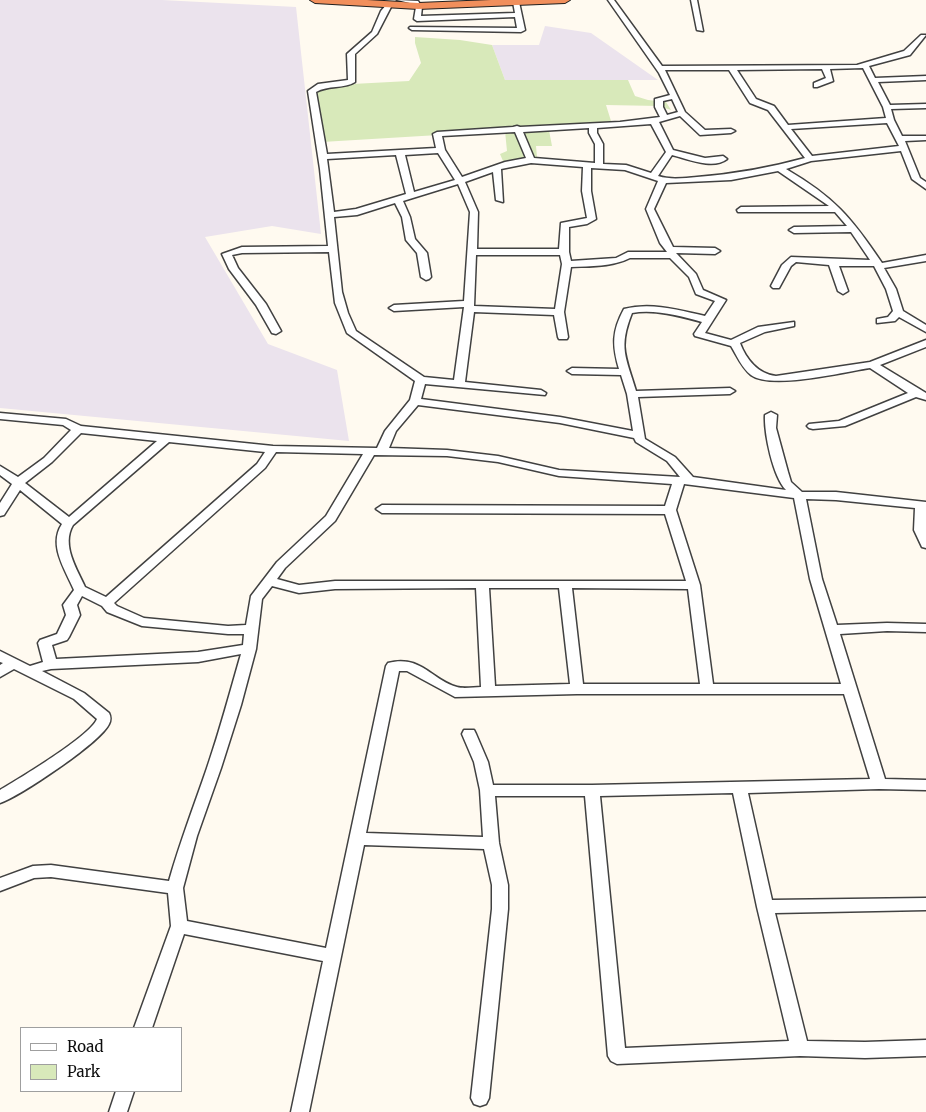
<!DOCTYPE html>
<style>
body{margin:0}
#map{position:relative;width:926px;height:1112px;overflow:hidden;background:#fffaf0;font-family:Merriweather,serif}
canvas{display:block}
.legend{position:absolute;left:20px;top:1027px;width:162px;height:65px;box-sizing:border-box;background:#fff;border:1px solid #9f9f9f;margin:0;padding:6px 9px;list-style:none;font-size:15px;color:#0e0e0e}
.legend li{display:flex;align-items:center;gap:10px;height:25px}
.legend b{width:25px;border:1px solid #9f9f9f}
</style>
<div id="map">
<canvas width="926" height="1112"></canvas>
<ul class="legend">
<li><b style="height:6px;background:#fff"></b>Road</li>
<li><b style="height:14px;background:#d8e9ba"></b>Park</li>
</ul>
</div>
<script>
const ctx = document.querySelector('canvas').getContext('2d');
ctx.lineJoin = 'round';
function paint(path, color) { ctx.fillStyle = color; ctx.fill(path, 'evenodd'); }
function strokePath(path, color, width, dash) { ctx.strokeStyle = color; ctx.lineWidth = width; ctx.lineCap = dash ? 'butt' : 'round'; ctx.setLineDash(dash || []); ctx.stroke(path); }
const industrial = new Path2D(`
 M0,0H162L296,7L321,234L272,226L205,237L268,344L337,370L349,441L0,408Z
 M545,26L591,33L658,80H505L492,45H539Z`);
const green = new Path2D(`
 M415,37L460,40L492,45L505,80H628L635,96L648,100L666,102L671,110L659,106L606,105L611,121L604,123L548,125L552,146H536L537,157L503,161L500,154L507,151L505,131L322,142L315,86L409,81L421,63L415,43Z`);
const minor = new Path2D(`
 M397,0L418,1L422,7L421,16L515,13L513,2L516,0L519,2L525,30L521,32L412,30L409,28L410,27L517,28L515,17L417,21L414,19L416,7L414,4Z
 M608,0H614L662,66L857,65L904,51L921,35H926L910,55L869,66L875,78L926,76V80L878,82L890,105L926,104V108L891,109L894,120L902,136H926V140L905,141L920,178L926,182V189L912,179L901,151L811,161L786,169C834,197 851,217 882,263L926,255V261L884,268L896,289L903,311L926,325V332L899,317L895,321L877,323V319L888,317L893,311L886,289L874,266H839L848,291L843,294L838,291L829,265L796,262L791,266L779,288H773L771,286L782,265L791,257L870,260L851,232L794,233L789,230L794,227L847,226L835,212H738L737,210L741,207L829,206L778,171L731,180L666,183L654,209L673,247L715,248L720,251L715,254L676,253L696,274L703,290L726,300L705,333L731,340L758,327L794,322V326L765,332L740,343C746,359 758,374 776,376L870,362L926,340V347L880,365L926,393V400L916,397L845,426L813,429L809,428L807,426L809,424L839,421L908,393L870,368C844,372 771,390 751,375C742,368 737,356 731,346L695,336L694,334L702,322C680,316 655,309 632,313C618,348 626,357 636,391L730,388L735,391L730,394L638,397L645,439L675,457L693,477L786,490C773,477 764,433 765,415L771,412L777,415L776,428L788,472L791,482L802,492H836L926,502V548L922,547L914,530L915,508L836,500L806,499L822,579L837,625L887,623L926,624V632L887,631L840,634L885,779L926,780V790L879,789L748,793L772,900L926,898V910L775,913L807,1041L865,1042L926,1040V1056L865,1058L800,1056L617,1064L611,1061L608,1056L585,796H495L499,843L508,885V909L489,1098L486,1104L480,1106L474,1104L471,1098L492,909V885L484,849L364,845L309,1112H291L323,961L184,934L152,1028H134L171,926L168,893L51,877L34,878L0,891V878L33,866L51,865L169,881C180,842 194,806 207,768C220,730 230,692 241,654L198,662L51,669L42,671L84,693L109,713C111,717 111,720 109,724C100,743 20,796 0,803V790C20,778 89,737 97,719L74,699L14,669L0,677V665L3,663L0,662V651L30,666L43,662L38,643L40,640L57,634L66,615L63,605L74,590C65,569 48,545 62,524L20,490L4,515L0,516V503L12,484L0,475V466L18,477L44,458L71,430L63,425L0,419V413L66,419L81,426L273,446L377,448L385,431L410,400L415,381L347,333L335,303L329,252L242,253L232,255L238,268L266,304L281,331L276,334L272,333L256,305L229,269L222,254L242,247L328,246L320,169L308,91L318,84L348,80L347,54L372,32L381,11L387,4L392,5L377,34L355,54V82C344,89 328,85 316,92L327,154L436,148L433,134L437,132L513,127L517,126L520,127L620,122L660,117L655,107V99L670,95L659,73ZM863,68L883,107L886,118L788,125L774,106L756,99L737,70L822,69L826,78L814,83V87H817L833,81L830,69ZM665,70H729L750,103L768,110L805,158C769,168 734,174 697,177C684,178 671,180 658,176L672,155C688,159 713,170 727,159L723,156L705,158L673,150L659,122L680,116L700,135L731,133L735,131L731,129L705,130L685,112ZM672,99L678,112L667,115L663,107V101ZM887,123L899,146L812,156L791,129ZM651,124L666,152L651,173L626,165L603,164V144L597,133V128ZM589,128V133L595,144V163L534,158L523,132ZM515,132L526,158L505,162L462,177L445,150L442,136ZM438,153L455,180L414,192L405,155ZM396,155L406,194L356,209L334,212L327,159ZM531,163L583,167L582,191L587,218L561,223L559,249H477L478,212L465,182L493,172L496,200L503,202L501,169ZM591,168L625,170L658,181L646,209L660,243L667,252H628L616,258L571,261L569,252V227L587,224L596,219L591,191ZM458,184L470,212L464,301L394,305L389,308L394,311L464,307L454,380L424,377L356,331L348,313L342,292L334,217L357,215L395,203L402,217L406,240L417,253L421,277L426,280L429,279L431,277L427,253L415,239L410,217L403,201ZM476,255H560L562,264L555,309L474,306ZM630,258H670L689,277L696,294L715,301L705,316C679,310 651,302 624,309C612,331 612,345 619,369L572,368L567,371L572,374L621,375L627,394L633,431L560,417L421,399L425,384L545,395L546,393L541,390L465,382L474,312L554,315L558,337L559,339H567L568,337L564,312L571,267C591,266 612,267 630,258ZM418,405L560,423L634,438L636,442L667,461L680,477L559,470L498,456L447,450L389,448L396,431ZM81,433L157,441L69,517L25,483L52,462ZM169,442L265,452L257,464L106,597L85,587C77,569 61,545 73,525ZM276,452L363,454L326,516L277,562L251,596L246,625L228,626L144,618L117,606L114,603L265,468ZM374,455L447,456L498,462L559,476L672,484L665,506L382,505L376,509L382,513L665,514L686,581H335L299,585L277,579L285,568L335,521ZM684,484L794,498L810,579L841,684H713L700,585L676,510ZM272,586L299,593L335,589L476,588L481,687C474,687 464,689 457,687C432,680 420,654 388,663L386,666L326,948L187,921L183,888L197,836L221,768L241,705L256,649L262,599ZM489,588H559L570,684L495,686ZM572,588L688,589L700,684H583ZM82,596L102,606L107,612L142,626L228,634H244L243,645L198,652L56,659L52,645L67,640L69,637L80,615L77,605ZM399,671H407L455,697L577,694H844L870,779L592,785H493L488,762L476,734L474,730H464L462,734L474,762L480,790L483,837L366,833ZM733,793L757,907L789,1041L625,1048L600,796Z
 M691,0H697L703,31L697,30Z
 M116,1091H134L127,1112H109Z`);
const highway = new Path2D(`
 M310,0H367L418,3L491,0H570L565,3L418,9L315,3Z`);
paint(industrial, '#ebe3ed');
paint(green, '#d8e9ba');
strokePath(minor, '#414141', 3);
strokePath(highway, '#1f1f1f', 2);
paint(minor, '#fff');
paint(highway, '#f18f5c');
</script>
